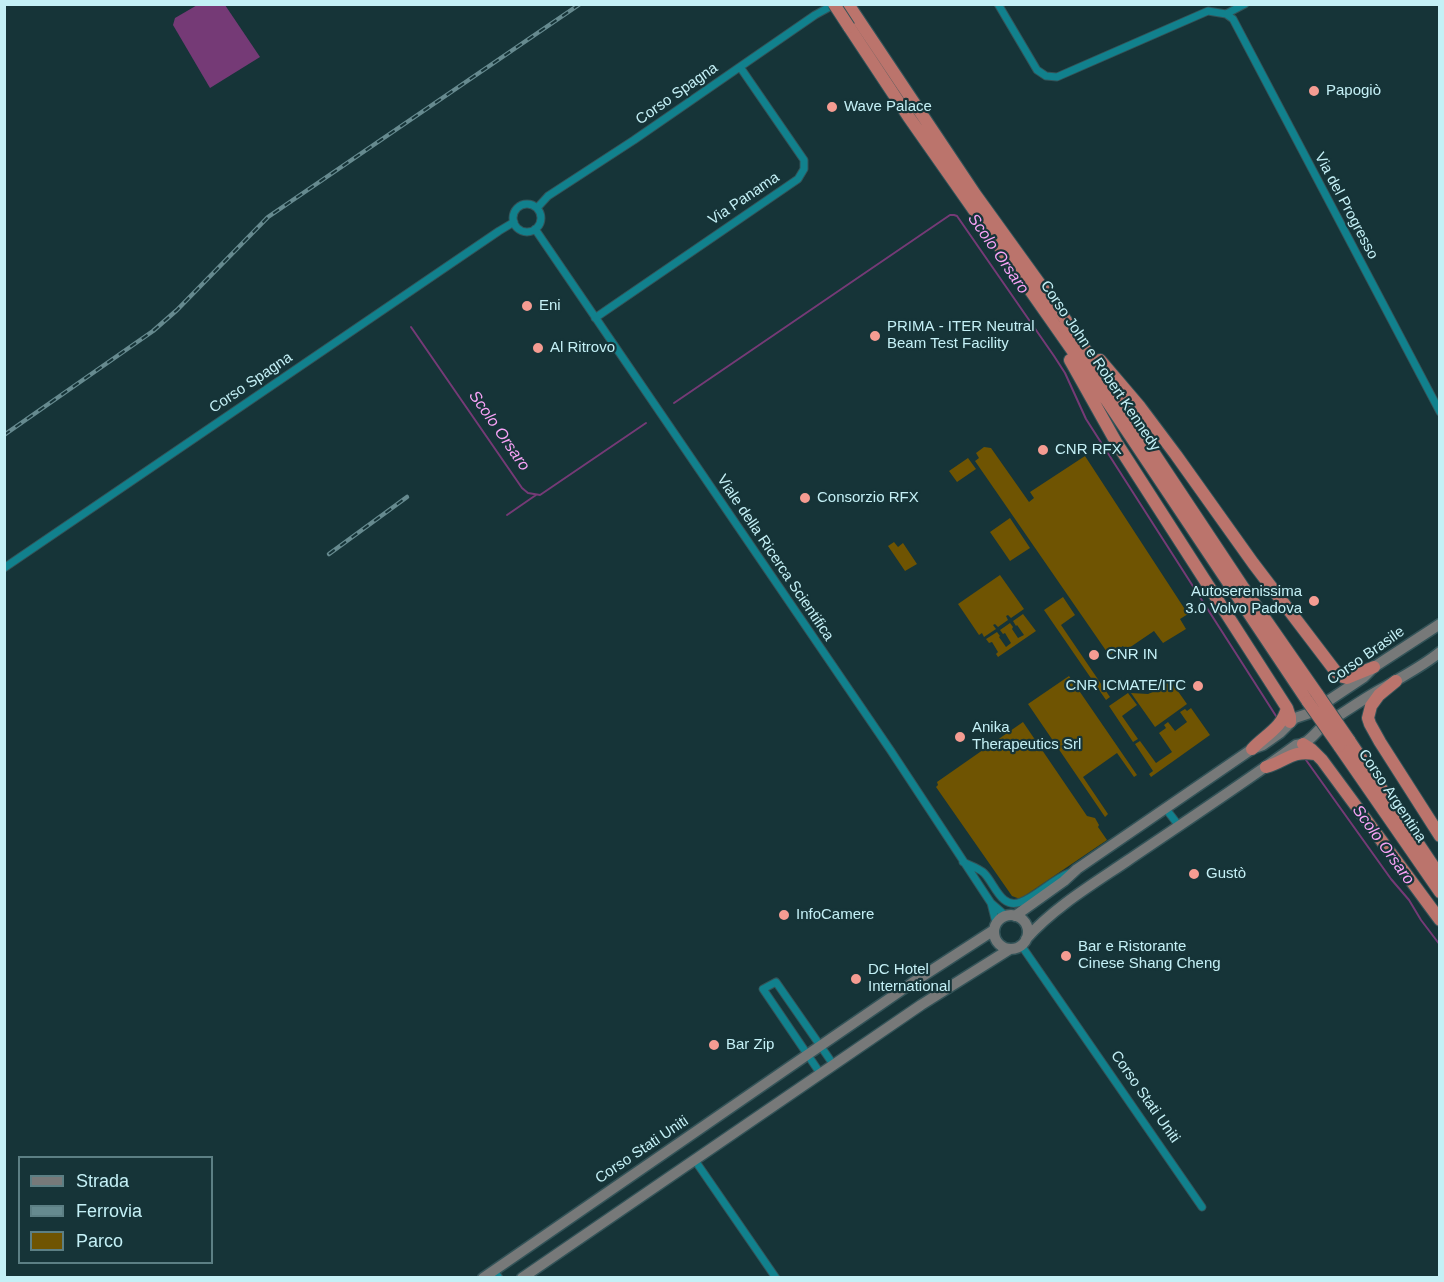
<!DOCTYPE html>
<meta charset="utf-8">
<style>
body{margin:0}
#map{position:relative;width:1444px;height:1282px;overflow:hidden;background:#163438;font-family:Helvetica,sans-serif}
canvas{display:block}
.frame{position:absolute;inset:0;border:6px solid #c4f0f6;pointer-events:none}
.legend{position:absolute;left:18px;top:1156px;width:195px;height:108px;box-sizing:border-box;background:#163438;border:2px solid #5c7f84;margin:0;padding:8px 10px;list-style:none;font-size:18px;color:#c4f0f6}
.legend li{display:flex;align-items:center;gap:12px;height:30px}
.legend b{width:30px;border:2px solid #5c7f84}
</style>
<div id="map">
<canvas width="1444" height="1282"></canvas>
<div class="frame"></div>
<ul class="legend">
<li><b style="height:8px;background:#777979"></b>Strada</li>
<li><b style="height:8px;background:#668a8f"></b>Ferrovia</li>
<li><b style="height:16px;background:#6f5402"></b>Parco</li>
</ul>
</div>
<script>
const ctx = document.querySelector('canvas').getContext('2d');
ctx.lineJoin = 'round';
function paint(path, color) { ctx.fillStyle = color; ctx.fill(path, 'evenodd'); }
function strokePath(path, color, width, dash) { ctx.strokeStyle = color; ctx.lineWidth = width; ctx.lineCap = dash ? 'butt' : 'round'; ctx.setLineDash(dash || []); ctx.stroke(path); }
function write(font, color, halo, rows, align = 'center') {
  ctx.font = font + ' Helvetica,sans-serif'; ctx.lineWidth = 4.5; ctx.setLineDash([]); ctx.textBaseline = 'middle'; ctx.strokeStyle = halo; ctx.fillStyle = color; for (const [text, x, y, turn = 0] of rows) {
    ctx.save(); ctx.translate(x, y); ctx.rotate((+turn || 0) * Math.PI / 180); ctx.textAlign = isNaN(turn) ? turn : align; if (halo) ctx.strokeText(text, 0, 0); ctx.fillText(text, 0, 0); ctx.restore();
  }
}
const green = new Path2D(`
 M984,447L991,448L1029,502L1034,498L1030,492L1085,456L1188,614L1180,619L1186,629L1163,643L1154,631L1126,650L1123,646L1109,655L975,461L979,458L976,453Z
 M968,458L976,469L957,482L949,471Z
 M1010,518L1030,548L1010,561L990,532Z
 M894,542L898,547L903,543L917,564L905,571L888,546Z
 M1000,575L1024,609L1011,618L1008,615L1006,616L1008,620L998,627L995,624L993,625L996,629L984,637L982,633L979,635L958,604Z
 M1063,597L1075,615L1061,625L1110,697L1106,700L1044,610Z
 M1023,614L1036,631L998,657L996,654L998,652L992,642L989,643L986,639L997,632L1000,636L999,637L1006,647L1011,643L1005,633L1003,634L1000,630L1010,623L1013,627L1012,629L1018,638L1024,635L1017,625L1016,626L1013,621Z
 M1069,676L1137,775L1134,777L1117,753L1083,777L1108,814L1105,817L1028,704Z
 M1170,680L1187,704L1155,727L1131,693L1148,694L1155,691Z
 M1128,693L1137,705L1122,716L1138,739L1133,742L1109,706Z
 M1191,708L1210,735L1151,777L1149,774L1153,771L1135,744L1140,741L1156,763L1172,752L1159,733L1166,728L1164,725L1168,722L1175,731L1187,722L1180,712L1185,709L1187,711Z
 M1023,722L1087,816L1095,818L1099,825L1098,827L1107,840L1020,899L1012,896L936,787L938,785L937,782Z`);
const water = new Path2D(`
 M199,4L225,5L260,57L210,88L173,25L175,18Z`);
const stream = new Path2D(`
 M411,327L522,488L528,493L540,495L646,423
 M674,403L950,215H954L957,216L1054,356L1065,373L1086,419L1276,716
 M507,515L536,495
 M1306,760L1391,879L1409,900L1421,920L1440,945`);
const street = new Path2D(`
 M998,4L1037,70L1046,76L1057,77L1208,11L1226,14L1233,19L1440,412
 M1226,14L1245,4
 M513 218a14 14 0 1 1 28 0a14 14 0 1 1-28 0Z
 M537,208L548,196L634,140L815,15L835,4
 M535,229L891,751L991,903L1006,916
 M595,318L798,179L804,169V160L740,67
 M4,568L499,231L514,222
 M1166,809L1179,826
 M963,862C969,865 979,868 984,873C995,884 1001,910 1021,902C1038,895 1052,880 1069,873
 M991,903L996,923
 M1021,945L1202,1207
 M820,1073L763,989L776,982L833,1064
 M694,1159L776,1278
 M494,1270L499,1278`);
const primary = new Path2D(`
 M994 932a17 17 0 1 1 34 0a17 17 0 1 1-34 0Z
 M1015,916L1064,881L1077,869L1252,749L1263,745L1280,733L1295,718L1310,713L1364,677L1374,667L1440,624
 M1026,939C1053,908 1093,884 1127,861C1183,823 1241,785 1296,745C1310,744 1315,731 1326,724C1345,712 1364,698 1385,687C1403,676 1423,666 1440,652
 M483,1278L807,1055L912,983L994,930
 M522,1278L921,1005L1010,949`);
const highway = new Path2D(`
 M848,4L975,194L1063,316L1243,587L1318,695
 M849,27L908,116L1091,377L1308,702
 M1070,360L1116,442L1287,708L1290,717V722
 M1100,360L1140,407L1176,455L1253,563L1336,672L1343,677L1347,678L1374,667
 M1396,681L1379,695L1371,706L1368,718L1370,724L1380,742L1440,836
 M1349,740L1440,876
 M1303,744L1311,749L1322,760L1440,920
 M1339,746L1440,892
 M1252,749C1265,735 1282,728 1287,708
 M1266,767C1287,761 1291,750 1315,754`);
const rail = new Path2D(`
 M4,435L153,331L177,310L268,217L580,4
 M329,554L407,497`);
const highwayBridge = new Path2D(`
 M834,4L849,27
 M1318,695L1349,740
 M1308,702L1339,746`);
const markers = [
 [1314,91,6,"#f59c92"],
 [832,107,6,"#f59c92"],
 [527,306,6,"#f59c92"],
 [875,336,6,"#f59c92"],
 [538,348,6,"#f59c92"],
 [1043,450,6,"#f59c92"],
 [805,498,6,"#f59c92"],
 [1314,601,6,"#f59c92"],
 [1094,655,6,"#f59c92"],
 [1198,686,6,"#f59c92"],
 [960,737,6,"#f59c92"],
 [1194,874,6,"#f59c92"],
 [784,915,6,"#f59c92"],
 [1066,956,6,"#f59c92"],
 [856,979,6,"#f59c92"],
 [714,1045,6,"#f59c92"]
];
const poiNames = [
 ["Papogiò",1326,91],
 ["Wave Palace",844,107],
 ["Eni",539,306],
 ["PRIMA - ITER Neutral",887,327],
 ["Beam Test Facility",887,344],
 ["Al Ritrovo",550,348],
 ["CNR RFX",1055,450],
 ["Consorzio RFX",817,498],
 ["Autoserenissima",1302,592,"right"],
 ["3.0 Volvo Padova",1302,609,"right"],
 ["CNR IN",1106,655],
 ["CNR ICMATE/ITC",1186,686,"right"],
 ["Anika",972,728],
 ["Therapeutics Srl",972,745],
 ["Gustò",1206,874],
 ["InfoCamere",796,915],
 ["Bar e Ristorante",1078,947],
 ["Cinese Shang Cheng",1078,964],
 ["DC Hotel",868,970],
 ["International",868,987],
 ["Bar Zip",726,1045]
];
const streetNames = [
 ["Corso Spagna",677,94,-35],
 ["Via Panama",744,199,-34],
 ["Via del Progresso",1346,206,62],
 ["Corso John e Robert Kennedy",1100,366,56],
 ["Corso Spagna",251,383,-34],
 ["Viale della Ricerca Scientifica",775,558,56],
 ["Corso Brasile",1366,656,-35],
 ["Corso Argentina",1392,796,56],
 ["Corso Stati Uniti",1145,1097,55],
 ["Corso Stati Uniti",642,1150,-34]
];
const waterNames = [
 ["Scolo Orsaro",998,254,55],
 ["Scolo Orsaro",499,431,55],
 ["Scolo Orsaro",1383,845,54]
];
paint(green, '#6f5402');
paint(water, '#753a76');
strokePath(stream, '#753a76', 2);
strokePath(street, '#335358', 9);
strokePath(primary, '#335358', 13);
strokePath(highway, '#335358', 14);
strokePath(street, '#11818d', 7);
strokePath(primary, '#777979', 10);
strokePath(highway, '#bb746c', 12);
strokePath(rail, '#668a8f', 4.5);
strokePath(rail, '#163438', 2, [7]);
strokePath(highwayBridge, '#335358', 14, []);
strokePath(highwayBridge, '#bb746c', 12);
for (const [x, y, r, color] of markers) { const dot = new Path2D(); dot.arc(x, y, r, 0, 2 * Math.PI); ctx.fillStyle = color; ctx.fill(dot); strokePath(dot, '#163438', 2); }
write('15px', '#c4f0f6', '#163438', poiNames, 'left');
write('15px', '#c4f0f6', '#163438', streetNames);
write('italic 16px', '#f8a3f7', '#163438', waterNames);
</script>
